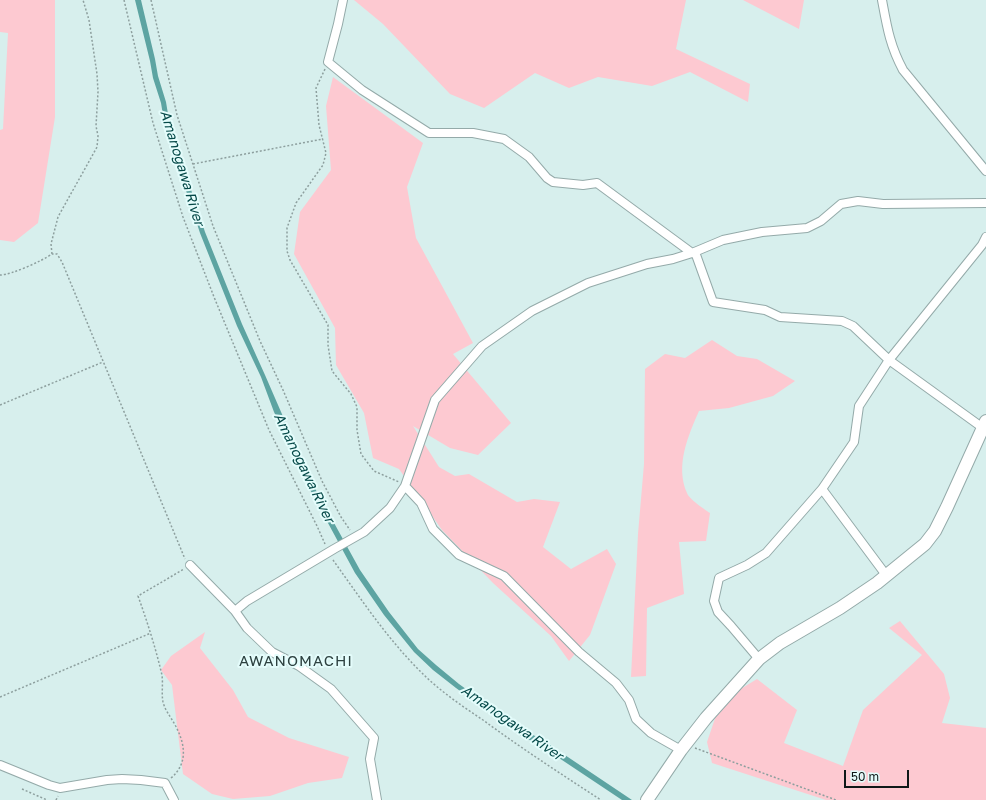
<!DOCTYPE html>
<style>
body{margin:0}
#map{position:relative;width:986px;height:800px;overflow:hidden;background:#d7efed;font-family:"Golos Text",sans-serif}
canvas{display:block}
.scale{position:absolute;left:844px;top:770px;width:65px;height:18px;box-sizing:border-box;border:2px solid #101818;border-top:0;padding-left:5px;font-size:12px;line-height:14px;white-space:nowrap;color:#101818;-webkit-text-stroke:3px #e4fcfb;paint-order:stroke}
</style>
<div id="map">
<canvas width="986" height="800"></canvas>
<div class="scale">50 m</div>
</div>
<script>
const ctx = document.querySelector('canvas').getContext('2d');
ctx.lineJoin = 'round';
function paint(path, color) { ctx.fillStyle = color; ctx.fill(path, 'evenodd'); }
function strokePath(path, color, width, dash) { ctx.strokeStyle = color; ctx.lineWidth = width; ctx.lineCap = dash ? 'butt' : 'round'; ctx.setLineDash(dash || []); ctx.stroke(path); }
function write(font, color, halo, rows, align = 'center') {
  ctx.font = font + ' "Golos Text",sans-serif'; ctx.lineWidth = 4; ctx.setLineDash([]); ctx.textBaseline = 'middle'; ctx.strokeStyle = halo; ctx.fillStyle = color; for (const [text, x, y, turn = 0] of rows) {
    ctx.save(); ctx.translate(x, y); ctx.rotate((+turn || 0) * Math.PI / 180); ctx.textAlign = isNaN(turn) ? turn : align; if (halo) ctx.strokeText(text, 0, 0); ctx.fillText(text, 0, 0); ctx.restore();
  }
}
const green = new Path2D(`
 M0,0H55V117L38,223L14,242L0,240V130L3,129L8,33L0,32Z
 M354,0H686L676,49L750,84L748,102L690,72L652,86L598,77L569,88L535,73L484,108L450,94L383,24Z
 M743,0H804L799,29Z
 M333,77L423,143L407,187L416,238L473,343L453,354L511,423L478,455L450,448L413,426L439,467L455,476L469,474L517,502L534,499L560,502L543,547L571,569L607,549L616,564L590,635L569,661L551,636L493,583L442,530L399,469L373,458L364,413L336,365L335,328L294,254L300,212L331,170L326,106Z
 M712,340L737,356L757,359L795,381L773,396L729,408L699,411C688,436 675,466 687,493C689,499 704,509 710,513L706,541L679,542L684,594L647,608L646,676L631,677L638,534L644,464L645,369L665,354L685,358Z
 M900,621L944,674L950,698L942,723L986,728V800H826L712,763L707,742L721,701L757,679L797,710L784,743L843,766L863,710L922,655L889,628Z
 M205,632L200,648L233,690L248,717L289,738L349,757L342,778L308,783L270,796L233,799L212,794L183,774L172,685L161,670L171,656Z`);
const water = new Path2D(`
 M135,0H141L155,59L158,76L166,102L170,126L205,232L242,324L265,375L288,428L294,447L312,483L360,570L389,612L418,649L436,665L459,684L517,726L527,733L538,737L632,800H622L535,742L524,738L456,688L433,670L414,652L384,615L355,573L308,486L289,449L283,430L274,412L261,377L237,326L200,233L165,127L161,103L153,78L150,61Z`);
const path = new Path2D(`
 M124,0L153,123L183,217L214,297L269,430L317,526L325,544
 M151,0L177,115L213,226L260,341L283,390L322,481L341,517L350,530
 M325,69L316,88L319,125L326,153L323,165L296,203L287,228V251L290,260L328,325V345L332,371L351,394L357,407V430L361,454L374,471L399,482
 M193,164L323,139
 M52,254L51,244L58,217L97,147L98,136L96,126L98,92L97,74L89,20L83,0
 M0,275C11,275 42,261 52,254H57L62,262L185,559
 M0,405L103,362
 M333,560C361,599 388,640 423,674C440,691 462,706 483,720C521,748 561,774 601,800
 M0,697L151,633
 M695,748L836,800
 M171,778C189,763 185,742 174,723C170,716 165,710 163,702C161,692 164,681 161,671C155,646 147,621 138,596L184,569
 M22,789L47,800
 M56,800L58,796`);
const street = new Path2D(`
 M343,0L338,24L328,62L362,90L429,133H473L504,139L529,157L547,178L553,182L583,185L597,183L692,253
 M882,0C887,27 890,46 903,70L986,171
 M695,252L713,302L765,310L780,317L842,321L853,326L889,360L983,428
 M405,486L421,503L433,529L459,555L504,576L579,652L616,683L629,700L636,719L651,733L681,750
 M190,565L235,611L247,628L272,652L299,666L331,689L374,738L370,759L377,800
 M886,575L822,489L854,442L859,406L889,360L982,245L986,237
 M235,611L247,601L334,549L364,532L390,508L405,486L435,400L482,346L532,311L588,283L647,264L673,259L692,253L723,240L762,232L807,228L821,221L841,204L858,201L883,204L986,203
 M759,659L731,626L718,612L714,601L719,578L747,565L766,553L822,489
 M0,765L49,785L60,788L107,780L122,779L141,780L165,783L174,800`);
const secondary = new Path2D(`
 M647,800L681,750L706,718L759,659L780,643L840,608L877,583L925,544L935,531L947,507L986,421`);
const waterNames = [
 ["Amanogawa River",182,168,73],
 ["Amanogawa River",304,468,64],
 ["Amanogawa River",512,723,35]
];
const quarterNames = [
 ["AWANOMACHI",296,661]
];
paint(green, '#fdc9d1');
paint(water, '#5da4a2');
strokePath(street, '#94aaa9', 10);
strokePath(secondary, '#94aaa9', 14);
strokePath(path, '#8d9f9e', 1.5, [2, 2]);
strokePath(street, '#fff', 8);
strokePath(secondary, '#fff', 12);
write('italic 14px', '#054948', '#e4fcfb', waterNames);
ctx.letterSpacing = '1px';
write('15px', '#2d4140', '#e4fcfb', quarterNames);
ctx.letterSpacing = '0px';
</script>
